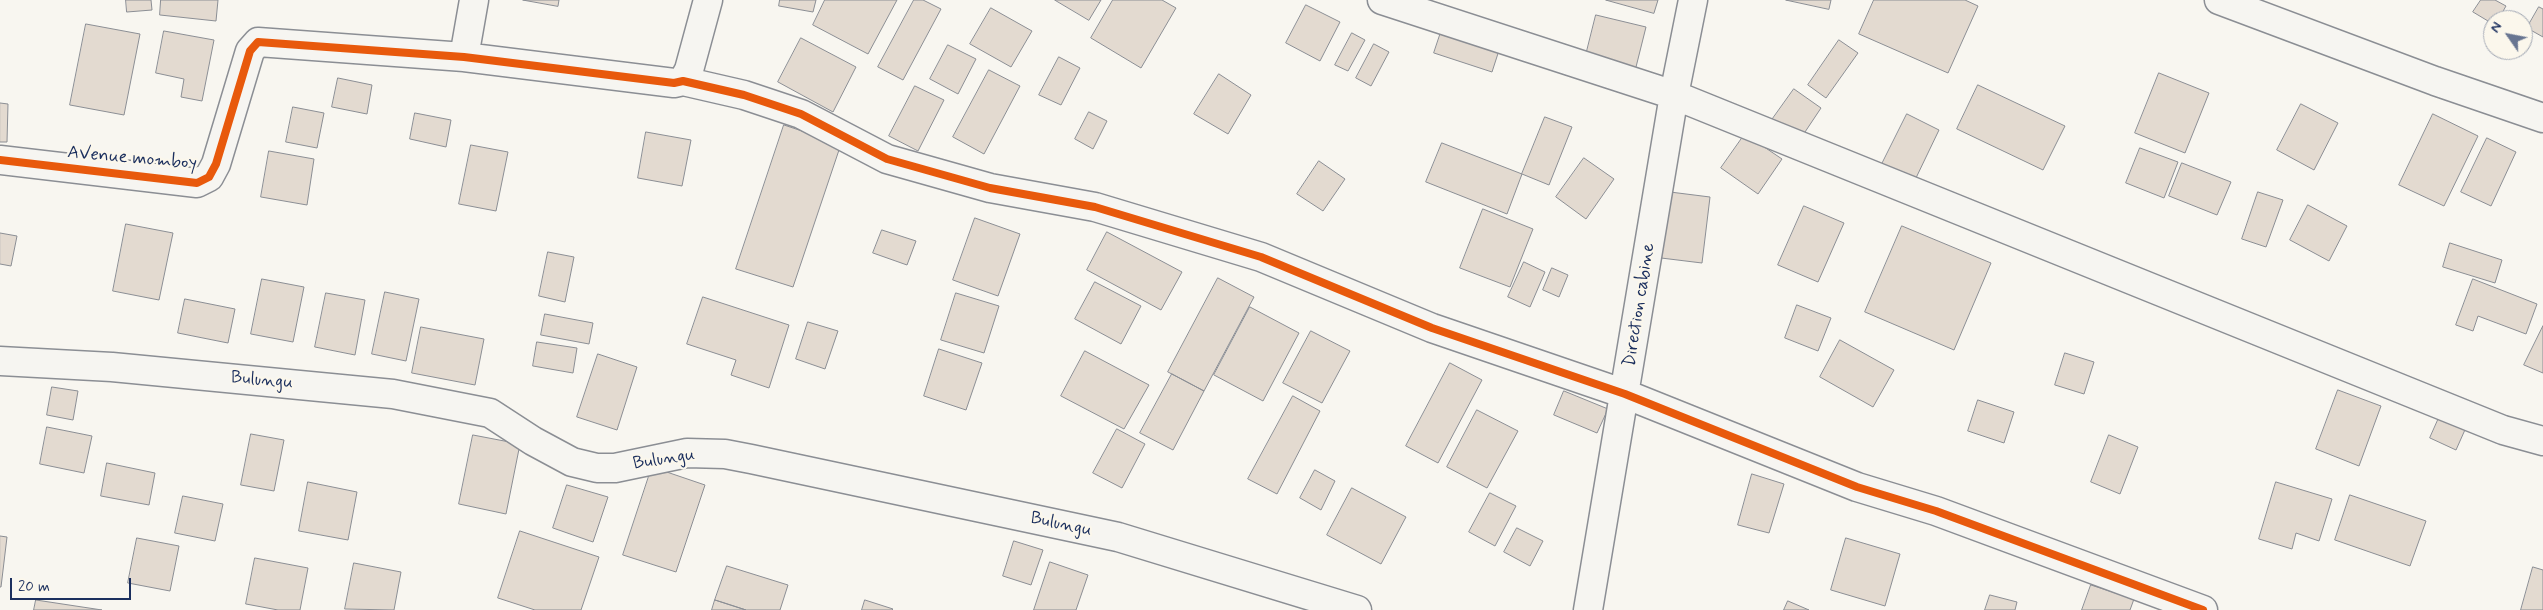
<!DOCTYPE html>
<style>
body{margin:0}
#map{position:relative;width:2543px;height:610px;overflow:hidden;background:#f8f6f0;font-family:Mynerve,sans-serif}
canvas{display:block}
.north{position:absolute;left:2483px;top:10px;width:50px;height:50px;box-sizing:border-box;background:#fbf7ec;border:1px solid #a1a7b3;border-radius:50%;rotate:303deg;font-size:14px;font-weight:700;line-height:20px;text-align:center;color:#1b2f5e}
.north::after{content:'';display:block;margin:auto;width:18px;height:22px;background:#687591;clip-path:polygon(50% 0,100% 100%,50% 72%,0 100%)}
.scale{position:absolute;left:10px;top:578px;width:121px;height:22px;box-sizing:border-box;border:2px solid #1b2f5e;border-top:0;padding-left:6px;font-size:15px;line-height:18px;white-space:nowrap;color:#1b2f5e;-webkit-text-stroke:4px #fbf7ec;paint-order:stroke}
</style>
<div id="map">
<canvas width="2543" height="610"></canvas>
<div class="north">N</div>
<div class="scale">20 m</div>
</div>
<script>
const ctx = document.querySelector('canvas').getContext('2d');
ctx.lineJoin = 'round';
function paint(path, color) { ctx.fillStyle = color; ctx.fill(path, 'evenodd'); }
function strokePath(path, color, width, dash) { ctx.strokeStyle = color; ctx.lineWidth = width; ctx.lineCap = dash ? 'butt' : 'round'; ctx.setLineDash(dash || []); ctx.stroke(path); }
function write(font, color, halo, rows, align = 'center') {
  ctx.font = font + ' Mynerve,sans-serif'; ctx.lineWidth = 4.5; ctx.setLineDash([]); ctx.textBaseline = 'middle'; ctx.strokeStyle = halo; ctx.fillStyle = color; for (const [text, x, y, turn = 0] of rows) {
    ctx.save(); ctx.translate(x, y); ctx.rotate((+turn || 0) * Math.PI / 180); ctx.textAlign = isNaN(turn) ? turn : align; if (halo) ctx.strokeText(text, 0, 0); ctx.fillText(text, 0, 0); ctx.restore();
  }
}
const building = new Path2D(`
 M126,0H151L152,10L127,12Z
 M161,0H218L216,21L160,15Z
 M523,0H559L558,6Z
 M780,0H816L813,12L779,6Z
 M825,0H897L868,54L813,25Z
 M914,0H923L941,9L903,80L878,67Z
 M1055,0H1101L1089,20Z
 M1113,0H1162L1176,8L1141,68L1091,38Z
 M1606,0H1658L1654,13Z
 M1786,0H1831L1829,9Z
 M1874,0H1965L1978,6L1948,73L1859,34Z
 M2481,0H2495L2506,6L2498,20H2493V24L2473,12Z
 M1306,5L1340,22L1320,61L1286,43Z
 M2539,7L2543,9V37L2527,28Z
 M991,8L1032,31L1011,67L970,44Z
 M1596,15L1646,27L1635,71L1585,59Z
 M1444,23L1502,41L1492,72L1434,53Z
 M86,24L140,34L124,115L70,105Z
 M164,31L214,40L202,101L181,97L184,79L156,73Z
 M1352,33L1365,40L1348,71L1335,65Z
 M801,38L856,67L833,112L778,82Z
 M1839,40L1858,53L1826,98L1808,85Z
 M1374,44L1389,52L1371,86L1356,78Z
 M948,45L976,59L958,94L930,79Z
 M1059,57L1080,68L1061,105L1039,95Z
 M989,70L1020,86L984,154L953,137Z
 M2159,73L2209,93L2185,153L2135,133Z
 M1219,74L1251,95L1228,134L1194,114Z
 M338,78L372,85L367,114L332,107Z
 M1978,85L2065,126L2043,170L1957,129Z
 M915,86L944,100L918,151L889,136Z
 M1794,89L1821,108L1797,144L1769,124Z
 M0,103L8,104L7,142H0Z
 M2301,104L2338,123L2314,170L2277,150Z
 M293,107L324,113L317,148L286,142Z
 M1089,112L1107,121L1093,149L1075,139Z
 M415,113L451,120L446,147L410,139Z
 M1907,114L1939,130L1915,180L1882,164Z
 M2433,114L2478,136L2444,206L2399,185Z
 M1545,117L1572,127L1549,185L1522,174Z
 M784,125L841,144L793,287L736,269Z
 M646,132L691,140L682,186L638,178Z
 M1745,134L1782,159L1758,194L1721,168Z
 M2487,138L2516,152L2491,206L2461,192Z
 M1442,143L1522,174L1507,214L1426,182Z
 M471,145L508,152L496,211L459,204Z
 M2140,148L2178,162L2164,198L2126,183Z
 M269,151L314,159L307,205L261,197Z
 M1584,158L1614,179L1586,219L1556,197Z
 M1319,161L1345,179L1323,211L1297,194Z
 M2182,163L2231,182L2217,215L2169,196Z
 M1670,192L1710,197L1702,263L1661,258Z
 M2258,192L2283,200L2266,247L2242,239Z
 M2308,205L2347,226L2329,261L2290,240Z
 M1804,206L1844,223L1818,282L1778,265Z
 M1483,209L1533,229L1510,287L1460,268Z
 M975,218L1020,234L998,296L953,280Z
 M126,224L173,233L159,300L113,291Z
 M1902,226L1991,263L1954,350L1865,312Z
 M882,230L916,241L907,265L873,253Z
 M1107,232L1182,272L1161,310L1087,270Z
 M0,233L17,236L11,266L0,264Z
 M2450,243L2502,260L2495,283L2443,267Z
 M548,252L574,257L565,302L539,296Z
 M1524,262L1545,272L1530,307L1508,297Z
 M1552,268L1568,275L1559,297L1543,290Z
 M1218,278L1254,297L1204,391L1168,372Z
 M262,279L304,287L293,342L251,334Z
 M2473,279L2537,304L2526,334L2478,316L2473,331L2456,325Z
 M1095,282L1141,306L1121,344L1075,319Z
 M385,292L419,299L406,361L372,354Z
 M326,293L365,300L355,355L315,347Z
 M956,293L999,306L984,353L941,340Z
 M703,297L789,325L769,388L731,375L736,360L687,344Z
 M185,299L235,309L228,343L178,333Z
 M1797,305L1831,318L1818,351L1785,338Z
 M1250,307L1299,333L1263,401L1214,375Z
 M545,314L593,323L589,344L541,335Z
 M808,322L838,331L825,369L796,359Z
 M2543,326V373L2524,365Z
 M421,327L484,339L475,385L412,373Z
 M1311,331L1350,351L1322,403L1283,383Z
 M1840,340L1894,370L1873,407L1820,377Z
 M537,342L577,348L573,373L533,366Z
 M939,349L982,363L966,410L924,396Z
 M1085,351L1149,385L1124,429L1061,396Z
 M2065,353L2094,362L2084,394L2055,385Z
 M598,354L637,367L617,430L577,417Z
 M1450,363L1482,380L1438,463L1406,446Z
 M1172,374L1204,391L1173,450L1140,433Z
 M52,387L78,391L73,420L47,415Z
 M2338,390L2381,406L2359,466L2316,449Z
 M1564,391L1608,409L1597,433L1554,415Z
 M1293,396L1320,411L1277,494L1248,479Z
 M1978,400L2014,412L2004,443L1968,431Z
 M1477,410L1518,431L1487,488L1447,467Z
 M2442,411L2468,423L2456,450L2430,438Z
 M47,427L92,436L84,473L40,464Z
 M1117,429L1145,444L1122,488L1093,473Z
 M251,434L284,440L274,491L241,485Z
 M473,435L520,444L506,514L459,504Z
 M2109,435L2138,447L2120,494L2091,482Z
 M107,463L155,473L149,505L101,496Z
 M652,467L705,485L676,572L623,555Z
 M1315,470L1335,481L1321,510L1300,498Z
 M1752,474L1784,484L1769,533L1738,525Z
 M308,482L357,492L348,540L299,531Z
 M2276,482L2332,499L2319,541L2296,533L2292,549L2259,539Z
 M567,485L608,497L593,542L553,528Z
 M1352,488L1406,517L1381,564L1327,535Z
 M1490,493L1516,506L1495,546L1469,532Z
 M2350,495L2426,521L2410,566L2335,540Z
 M183,496L223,504L215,541L175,533Z
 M1517,528L1543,541L1530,566L1504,552Z
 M520,531L599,557L581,610H535L498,598Z
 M0,536L7,537L1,587H0Z
 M137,538L179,546L170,591L128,583Z
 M1846,538L1900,554L1885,606L1831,590Z
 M1014,541L1043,550L1031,585L1003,576Z
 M255,558L308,568L300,610H278L246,604Z
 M1050,562L1088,575L1076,610H1034Z
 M354,563L401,572L394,610L345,609Z
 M727,566L788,585L780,610H746L715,600Z
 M2533,567L2543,570V610H2521Z
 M2091,585L2134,599L2130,610H2082Z
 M1990,595L2017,602L2015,610H1985Z
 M36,600L102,610H34Z
 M715,600L746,610H712Z
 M865,600L893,609L892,610H862Z
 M1788,601L1809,610H1784Z`);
const minor = new Path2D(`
 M1382,0L1674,95L2503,430L2543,441
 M2219,0L2435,81L2543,118
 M464,57L474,0
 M683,81L689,70L708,0
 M0,160L197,183L209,177L216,164L250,51L258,42L464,57L674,83L683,81L744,95L801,114L887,159L990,188L1095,207L1261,257L1432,328L1625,394L1857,487L1936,511L2203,610
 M0,361L112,367L393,394L490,413L533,441L572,462L597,468H615L687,453L725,454L751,459L1118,537L1357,610
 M1588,610L1674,95L1693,0`);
const cycleway = new Path2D(`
 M0,160L197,183L209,177L216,164L250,51L258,42L464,57L674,83L683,81L744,95L801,114L887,159L990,188L1095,207L1261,257L1432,328L1625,394L1857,487L1936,511L2203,610`);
const streetNames = [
 ["AVenue momboy",132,159,5],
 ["Direction cabine",1640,305,-81],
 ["Bulungu",262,381,5],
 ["Bulungu",664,460,-9],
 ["Bulungu",1061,525,12]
];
paint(building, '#e3dad0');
strokePath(building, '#8b8e94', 1);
strokePath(minor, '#8b8e94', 31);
strokePath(minor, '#f6f5f1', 28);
strokePath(cycleway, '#e8590c', 8);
write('18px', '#1b2f5e', '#fbf7ec', streetNames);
</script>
